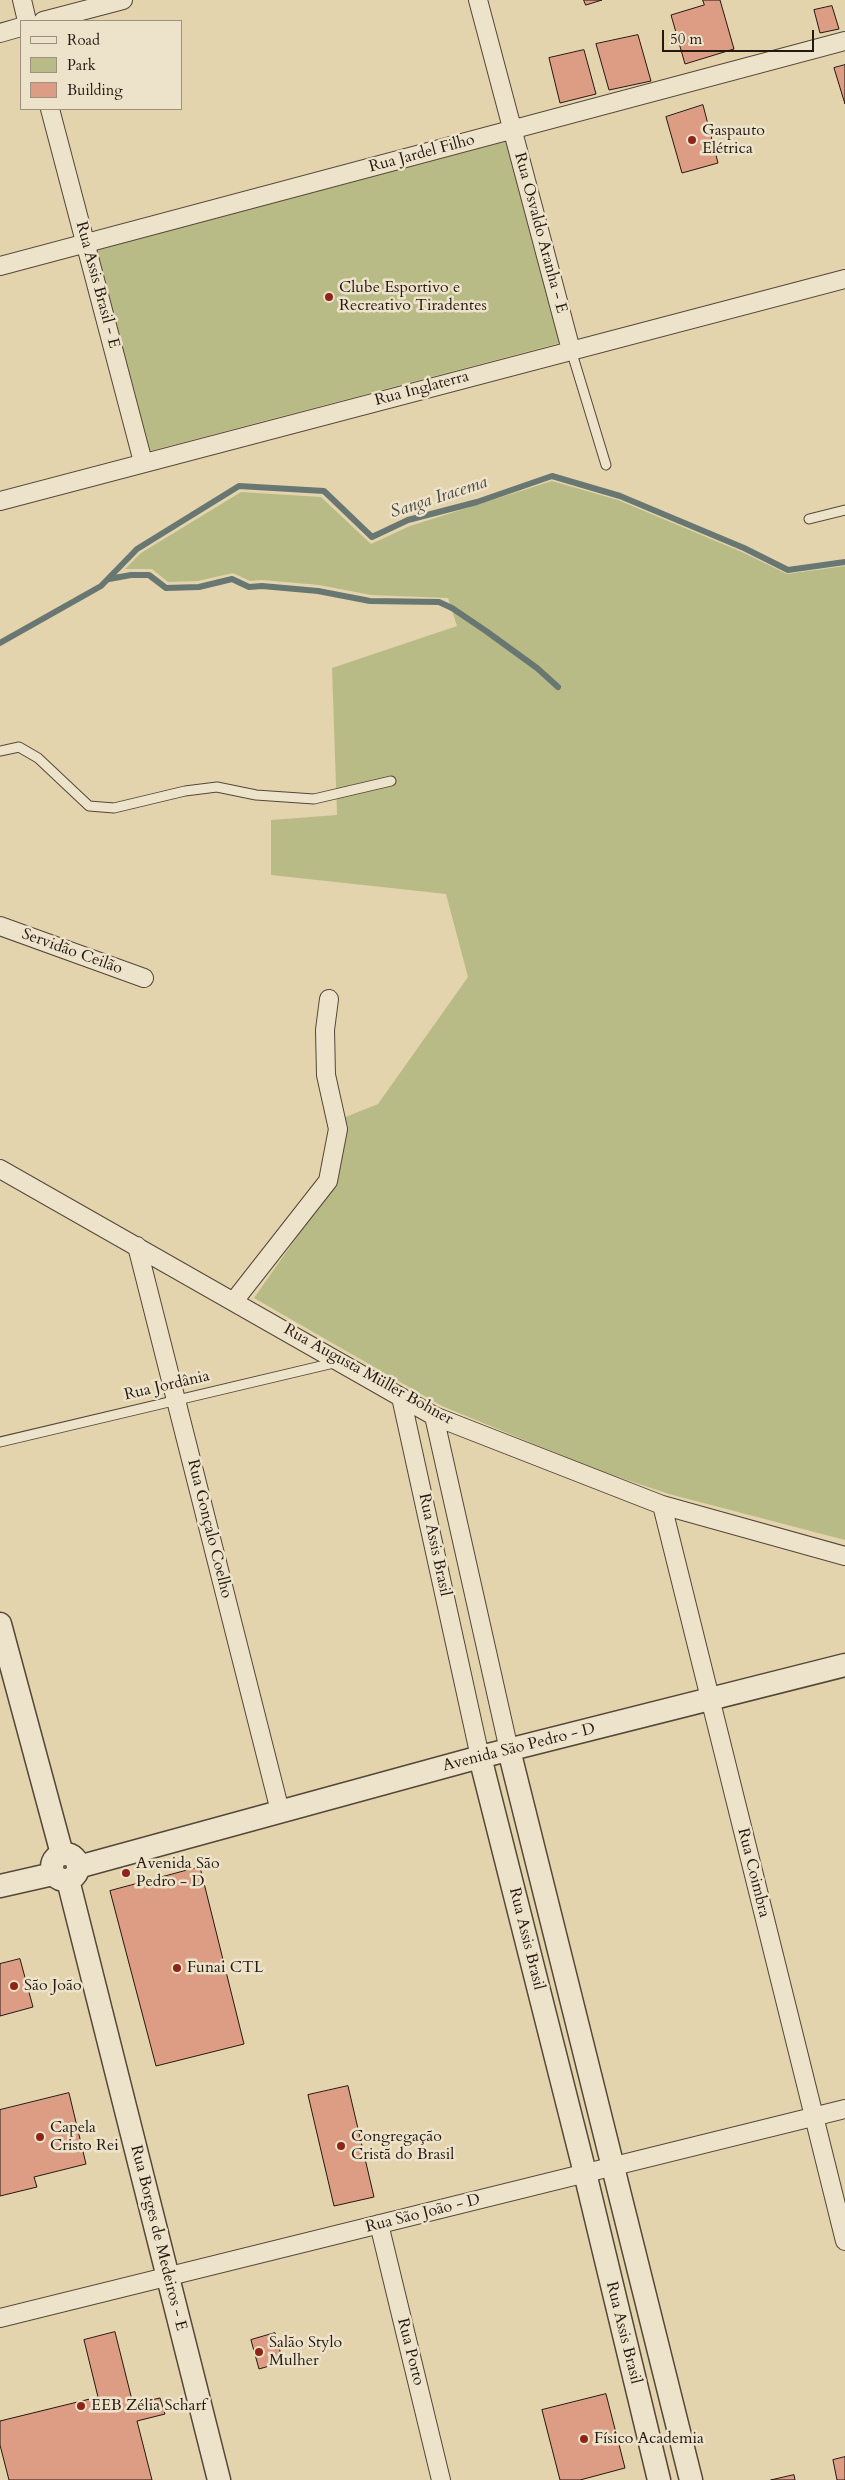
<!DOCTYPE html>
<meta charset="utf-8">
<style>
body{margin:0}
#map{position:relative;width:845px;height:2480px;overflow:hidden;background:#e3d4ad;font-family:Cardo,serif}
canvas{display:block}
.legend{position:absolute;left:20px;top:20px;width:162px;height:90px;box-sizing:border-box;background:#ede3ca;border:1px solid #9d9280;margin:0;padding:6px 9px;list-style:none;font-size:15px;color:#251811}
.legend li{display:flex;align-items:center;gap:10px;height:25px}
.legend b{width:25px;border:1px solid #9d9280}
.scale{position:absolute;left:662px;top:30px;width:152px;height:22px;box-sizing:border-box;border:2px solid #251811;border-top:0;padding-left:6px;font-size:15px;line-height:18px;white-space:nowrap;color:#251811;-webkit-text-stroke:4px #ede3ca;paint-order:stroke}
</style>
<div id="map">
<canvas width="845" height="2480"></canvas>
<ul class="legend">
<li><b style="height:6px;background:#ede3ca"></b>Road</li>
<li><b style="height:14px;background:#b9bb86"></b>Park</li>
<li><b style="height:14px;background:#dd9d84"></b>Building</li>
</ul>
<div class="scale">50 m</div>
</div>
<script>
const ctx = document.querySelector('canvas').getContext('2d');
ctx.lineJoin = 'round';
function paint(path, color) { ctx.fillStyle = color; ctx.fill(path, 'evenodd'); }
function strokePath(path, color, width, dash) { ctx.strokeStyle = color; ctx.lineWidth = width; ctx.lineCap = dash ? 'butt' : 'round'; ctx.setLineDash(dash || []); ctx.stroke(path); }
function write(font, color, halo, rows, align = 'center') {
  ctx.font = font + ' Cardo,serif'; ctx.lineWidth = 5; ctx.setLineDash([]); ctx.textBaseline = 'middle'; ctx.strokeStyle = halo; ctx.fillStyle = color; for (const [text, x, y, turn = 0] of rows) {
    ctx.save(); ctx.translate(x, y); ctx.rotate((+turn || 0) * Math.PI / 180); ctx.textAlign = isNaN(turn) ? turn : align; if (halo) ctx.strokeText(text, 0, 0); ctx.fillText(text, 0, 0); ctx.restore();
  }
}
const green = new Path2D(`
 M506,141L560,343L150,451L97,250Z
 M552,481L618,500L742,552L787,574L845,566V1540L669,1494L597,1470L442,1406L254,1298L336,1181L343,1118L378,1104L468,977L446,894L271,875V820L337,815L332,668L457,626L448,598L371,595L319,585L262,580L250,581L233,573L198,581L168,582L152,569H125L141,553L241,492L321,497L371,544L410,526Z`);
const stream = new Path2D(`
 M109,579L131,575H149L166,588L199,587L232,579L249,587L262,586L318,591L370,601L439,602L452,608L486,631L537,668L558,687
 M0,643L101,586L137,549L239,486L324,491L372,537L408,520L477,502L552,476L620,496L744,548L788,570L845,562`);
const building = new Path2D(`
 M584,0H602L586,5Z
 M703,0H720L734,49L685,64L671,15L704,5Z
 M832,6L839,29L820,33L814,10Z
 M638,35L651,81L609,90L596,44Z
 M584,50L596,94L560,103L549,58Z
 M845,65V104L834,68Z
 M703,105L718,163L682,173L666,117Z
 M200,1867L244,2044L156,2066L110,1891Z
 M20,1959L33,2007L0,2016V1964Z
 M348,2086L374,2197L334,2206L308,2095Z
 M69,2093L86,2164L34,2177L37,2187L0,2196V2110Z
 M115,2332L133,2404L160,2398L165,2414L137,2421L152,2480H9L0,2445V2421L98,2397L84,2340Z
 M275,2333L283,2362L259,2369L251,2340Z
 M606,2394L625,2468L580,2480H560L542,2410Z
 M845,2457V2480H837L833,2460Z
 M794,2475L795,2480H771Z`);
const service = new Path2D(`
 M571,350L606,465
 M809,519L845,510
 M0,751L19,747L38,758L89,806L114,808L185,791L217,787L256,795L314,799L391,781
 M0,1442L338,1362`);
const minor = new Path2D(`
 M22,0L27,21
 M478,0L571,350
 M43,21L123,0
 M0,33L21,27
 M50,109L143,462
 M0,266L845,41
 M0,501L845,279
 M0,926L144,978
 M0,1169L434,1416L662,1505L845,1556
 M137,1246L280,1811
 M234,1301L328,1181L338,1129L326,1075L325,1030L329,999
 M401,1397L480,1757
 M434,1416L509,1750
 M662,1505L845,2241
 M379,2224L441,2480
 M0,2318L845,2109`);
const tertiary = new Path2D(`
 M0,1624L62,1854
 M509,1750L691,2480
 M480,1757L585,2173L659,2480
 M52 1867a13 13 0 1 1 26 0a13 13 0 1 1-26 0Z
 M78,1867L480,1757L845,1665
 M68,1880L219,2480
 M0,1886L53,1874`);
const markers = [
 [692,140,5,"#8f2418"],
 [329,297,5,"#8f2418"],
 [126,1873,5,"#8f2418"],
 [177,1968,5,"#8f2418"],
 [14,1986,5,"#8f2418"],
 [40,2137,5,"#8f2418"],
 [341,2146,5,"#8f2418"],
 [259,2352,5,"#8f2418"],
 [81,2406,5,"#8f2418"],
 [584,2439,5,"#8f2418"]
];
const poiNames = [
 ["Gaspauto",702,131],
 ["Elétrica",702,149],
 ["Clube Esportivo e",339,288],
 ["Recreativo Tiradentes",339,306],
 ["Avenida São",136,1864],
 ["Pedro - D",136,1882],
 ["Funai CTL",187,1968],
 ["São João",24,1986],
 ["Capela",50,2128],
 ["Cristo Rei",50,2146],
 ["Congregação",351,2137],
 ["Cristã do Brasil",351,2155],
 ["Salão Stylo",269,2343],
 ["Mulher",269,2361],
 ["EEB Zélia Scharf",91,2406],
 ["Físico Academia",594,2439]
];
const streetNames = [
 ["Rua Jardel Filho",422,154,-15],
 ["Rua Osvaldo Aranha - E",540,233,75],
 ["Rua Assis Brasil - E",97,285,75],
 ["Rua Inglaterra",422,389,-15],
 ["Servidão Ceilão",72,952,20],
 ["Rua Augusta Müller Bohner",368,1375,29],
 ["Rua Jordânia",167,1386,-13],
 ["Rua Gonçalo Coelho",209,1529,76],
 ["Rua Assis Brasil",434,1545,78],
 ["Avenida São Pedro - D",519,1748,-14],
 ["Rua Coimbra",753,1873,76],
 ["Rua Assis Brasil",526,1939,76],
 ["Rua São João - D",423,2214,-14],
 ["Rua Borges de Medeiros - E",158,2238,76],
 ["Rua Assis Brasil",623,2333,76],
 ["Rua Porto",410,2352,76]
];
const waterNames = [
 ["Sanga Iracema",439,498,-18]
];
paint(green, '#b9bb86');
strokePath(stream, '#697772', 6);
paint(building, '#dd9d84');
strokePath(building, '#251811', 1);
strokePath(service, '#544738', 11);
strokePath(minor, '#544738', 20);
strokePath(tertiary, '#544738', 25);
strokePath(service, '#ede3ca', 9);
strokePath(minor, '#ede3ca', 18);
strokePath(tertiary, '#ede3ca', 22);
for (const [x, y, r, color] of markers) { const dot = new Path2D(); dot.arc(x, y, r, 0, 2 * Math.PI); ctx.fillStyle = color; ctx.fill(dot); strokePath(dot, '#ede3ca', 2); }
write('16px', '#251811', '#ede3ca', poiNames, 'left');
write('16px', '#251811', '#ede3ca', streetNames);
write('italic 18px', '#474841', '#ede3ca', waterNames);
</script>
